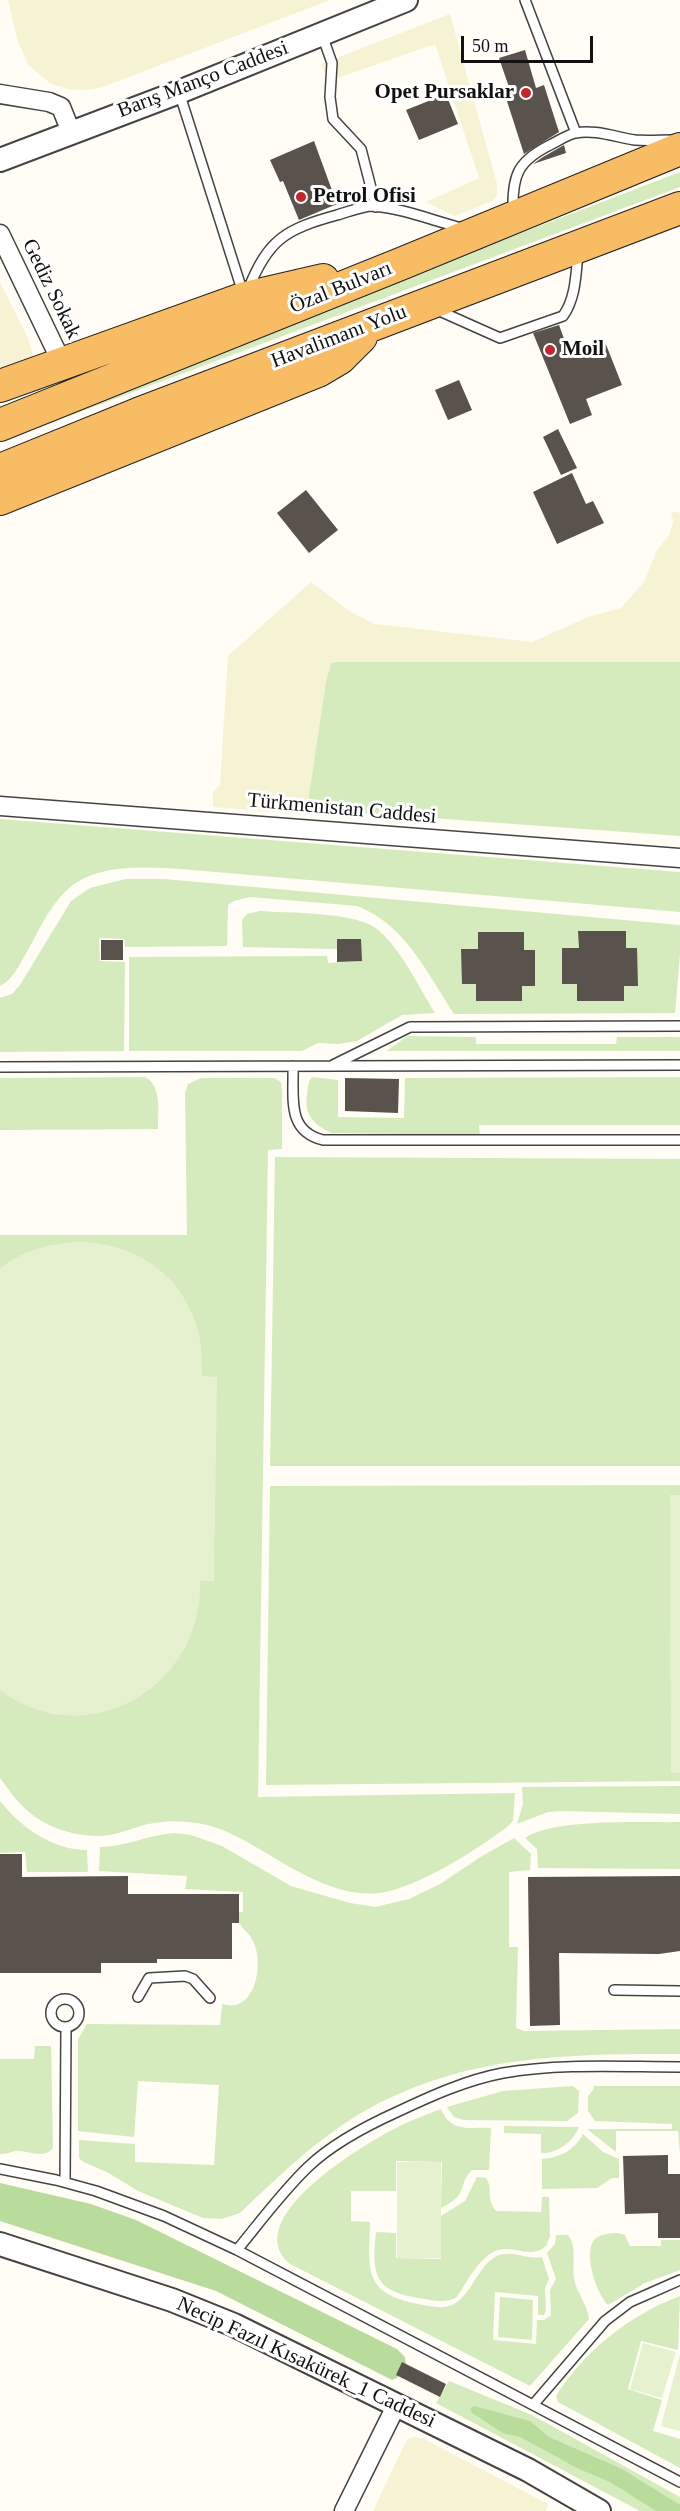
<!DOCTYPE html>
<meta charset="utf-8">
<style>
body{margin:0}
#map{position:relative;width:680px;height:2511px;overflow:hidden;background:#fffdf5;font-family:Georgia,serif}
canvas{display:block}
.scale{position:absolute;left:461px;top:36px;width:132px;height:27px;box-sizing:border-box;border:3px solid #111;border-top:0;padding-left:8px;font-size:18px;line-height:21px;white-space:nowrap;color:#111;-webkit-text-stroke:4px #fff;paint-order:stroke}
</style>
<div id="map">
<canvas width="680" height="2511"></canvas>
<div class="scale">50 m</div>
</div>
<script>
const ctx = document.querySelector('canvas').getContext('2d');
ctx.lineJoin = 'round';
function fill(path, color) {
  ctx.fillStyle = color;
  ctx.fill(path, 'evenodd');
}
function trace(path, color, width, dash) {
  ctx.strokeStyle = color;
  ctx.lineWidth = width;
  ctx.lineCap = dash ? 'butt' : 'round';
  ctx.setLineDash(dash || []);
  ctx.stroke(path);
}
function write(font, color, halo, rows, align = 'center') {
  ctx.font = font + ' Georgia,serif';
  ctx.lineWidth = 6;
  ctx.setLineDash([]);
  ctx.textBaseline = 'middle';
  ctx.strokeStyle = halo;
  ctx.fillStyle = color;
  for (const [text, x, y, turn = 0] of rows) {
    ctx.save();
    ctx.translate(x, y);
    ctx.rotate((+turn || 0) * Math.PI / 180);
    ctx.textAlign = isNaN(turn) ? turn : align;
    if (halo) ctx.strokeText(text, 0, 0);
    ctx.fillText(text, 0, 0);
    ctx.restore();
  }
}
fill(new Path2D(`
 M8,0H330L100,88L83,90L68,89L51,84L28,65L17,39Z
 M450,14L497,184V196L492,201L455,216L426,202L479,178L435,44L329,81L321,64Z
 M0,282L28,338L35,362L0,376Z
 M671,511L680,513V667L343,672L321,816L213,807V792L220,785L228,656L311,582L351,612L375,624L532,642L588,617L621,608L644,582L656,552L669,535L673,522Z
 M413,2437L422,2438L548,2504L546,2511H373L407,2439Z`), '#f6f3d4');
fill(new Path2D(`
 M680,172V187L0,442V433Z
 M337,662H680V836L307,809L326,682L331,663Z
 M0,819L680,872V912L181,869C144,867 95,863 66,891C49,907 39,930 28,950C20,963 14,979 0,986Z
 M125,879H164L680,925V954L675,1013L454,1014C427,973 405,924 357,906L250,897L234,901L228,905L227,946L125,947L124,939L99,938L100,961L125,962L124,1051L0,1052V998L12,994L20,985L71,901L90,888Z
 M260,911C289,913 350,912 374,927C398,943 420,989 435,1013L402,1015L357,1041L338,1044L318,1043L302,1051H129V957L327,956L328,963L361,961V939H337V949L243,947L242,920L247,914Z
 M407,1036L476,1037V1044H616L617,1037H680V1051H387Z
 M145,1077C162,1086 158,1111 158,1129L0,1130V1078Z
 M312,1077L338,1080V1117L404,1118L405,1078L680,1077V1125H479L480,1135L331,1133C314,1124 304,1116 307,1095C308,1088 307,1083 312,1077Z
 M201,1078H274L281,1082L282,1090V1149L268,1150L258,1797L515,1793L513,1821L507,1827C476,1850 418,1888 379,1893C324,1899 273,1852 225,1831C204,1822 177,1819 154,1823C139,1825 125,1832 110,1835C83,1839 50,1830 29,1812C18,1803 9,1790 0,1778V1235H187L185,1093L188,1084Z
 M275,1157L680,1159V1466H270Z
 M680,1485V1781L266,1785L270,1486Z
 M680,1786V1814L561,1811L548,1812L517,1824L523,1804L522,1787Z
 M0,1801C21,1827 52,1850 87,1850L88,1872H27L25,1852L0,1853Z
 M680,1822V1869L538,1868L537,1849L525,1838C554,1818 642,1823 680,1822Z
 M174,1833L191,1835L222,1846L291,1886L350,1903L375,1907L409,1899L440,1884L482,1856L514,1838L531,1854L530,1870L509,1872V1947H518L516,2028L524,2031L680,2029V2054C569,2054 469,2054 368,2109C320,2136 279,2176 240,2213L221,2219L203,2218L138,2191L107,2172L83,2162L79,2158V2140L135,2144V2162L214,2165L219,2085L138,2081L134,2137L78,2131V2039L87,2024L220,2025L222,2004C226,2005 232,2006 236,2005C259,1998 262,1958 253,1941C246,1927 240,1932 237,1912H243V1892L185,1889L187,1876L99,1871L100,1847C125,1847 148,1835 174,1833Z
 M35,2046H51L53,2148C43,2159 33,2152 20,2151C13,2150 7,2155 0,2154V2059H34Z
 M573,2086L579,2091L578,2113L567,2121L464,2120L454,2117L447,2107L503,2091Z
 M594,2086H680V2155L678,2131H616V2152L587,2129H672V2124L595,2121L588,2111V2096L593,2090Z
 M441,2109C451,2133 469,2127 491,2128L489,2170H472C456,2186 471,2193 441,2208L442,2162L396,2161V2191H351V2221L370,2222C369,2269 362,2293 418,2304C429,2306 444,2310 454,2304C473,2293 478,2265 497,2256C512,2249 527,2260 542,2257L549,2279L545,2288L546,2310L544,2315H538V2296L495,2292L493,2340L536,2344L537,2320H544L551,2315L550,2290L556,2279L547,2253L555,2244L556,2235H568C577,2245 572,2265 574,2278C576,2293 588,2304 589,2319L530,2386L290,2264C238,2220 361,2146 394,2129C409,2121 425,2115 441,2109Z
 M504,2126L579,2127C573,2142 557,2154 541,2153V2134L504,2133Z
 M583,2134L603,2152L619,2159V2178H612L597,2188L542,2189V2159C559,2158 575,2150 583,2134Z
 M477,2177L486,2178C494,2189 485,2198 496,2211L541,2212L542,2197H549L550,2236L546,2246C529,2261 512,2242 493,2252C478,2260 466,2283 457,2297C447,2303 436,2301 425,2299C376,2292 371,2279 376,2232L396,2233V2258L441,2259V2216L465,2201Z
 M618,2233L625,2235L630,2246H661V2240H680V2270L645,2283L608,2305C597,2295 582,2252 595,2239C600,2234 611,2233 618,2233Z
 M680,2296L678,2350L641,2341L628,2389L662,2400L653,2431L680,2439V2468L558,2402L556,2396C585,2350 630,2315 680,2296Z
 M500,2297L533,2300L532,2340L498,2337Z
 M449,2381L532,2415L680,2497V2511H640L436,2403Z`), '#d5ebbd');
fill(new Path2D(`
 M0,2183L91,2204L136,2220L397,2349L405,2357L406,2365L397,2378L392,2380L216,2291L0,2221Z
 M474,2406L530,2421L549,2437L622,2469L680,2505V2511H656L610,2482L579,2469L520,2437L503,2433L472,2413L470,2409Z`), '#b9dc9c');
fill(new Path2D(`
 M75,1242C137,1242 187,1276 200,1339C202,1351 202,1364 202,1376L217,1377L214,1581H200C204,1686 87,1756 0,1690V1269C23,1250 46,1245 75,1242Z
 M670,1495H680V1773H671Z
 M397,2162H441V2258H397Z
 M643,2343L676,2352L662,2398L630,2389Z
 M680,2354V2431L661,2426Z`), '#e6f2cf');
fill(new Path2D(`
 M525,50L536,88L544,85L559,132L524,154L505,95L511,93L499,58Z
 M446,94L458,124L419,140L406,110Z
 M314,141L337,204L299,220L283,181L280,182L270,160Z
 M564,145L566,153L533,164L543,157Z
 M559,325L570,355L605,342L622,385L586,399L592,415L570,424L533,333Z
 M459,380L472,410L448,420L435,390Z
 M558,429L577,468L561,475L543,437Z
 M572,473L586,504L593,501L604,523L557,544L533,492Z
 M306,490L338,530L309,553L277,513Z
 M578,931H626V948H637L638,986H624V1001H577V984H562V948H579Z
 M478,932H524V950H535V986H522V1001H476V984H462L461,949H478Z
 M337,939H361L362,961L337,962Z
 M101,940H123V960H101Z
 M345,1078L399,1079L398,1113L345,1111Z
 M0,1854H22V1877L128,1876V1894H239V1923H232V1959H157V1963H101V1973H0Z
 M680,1876V1951L659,1954L559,1953L560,2025L530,2026L528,1877Z
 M668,2155V2174H680V2238H658V2213L625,2214L623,2156Z
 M402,2362L446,2384L440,2397L396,2375Z`), '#5a524d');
const service = new Path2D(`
 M525,0L576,133
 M322,35L332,63L330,97L333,119L361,149L376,207
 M179,92L243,293
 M513,211C512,175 518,161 550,145C558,141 567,135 575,133C595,129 615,137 635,140C647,141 660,140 672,140
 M248,290C268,239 286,229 337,215C348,212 362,206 373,206C402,208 434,221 462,228
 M435,309L500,338L563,316C576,298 576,273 578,252
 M333,1065L410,1027L680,1026
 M293,1066C294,1097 286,1131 323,1140H680
 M0,1067L680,1065
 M614,1990L680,1991
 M138,1997L149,1978L185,1976L193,1979L210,1998
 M51 2013a14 14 0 1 1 28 0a14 14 0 1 1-28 0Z
 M0,2169L56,2180L96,2191L164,2216L237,2250L680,2482
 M65,2182L66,2027
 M237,2250C260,2222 282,2192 308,2167C333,2143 366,2126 397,2112C431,2096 466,2080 503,2073C561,2063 622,2067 680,2067
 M533,2405L605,2321L630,2302L680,2280`);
const minor = new Path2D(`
 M0,94L49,102L61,107L71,132
 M0,234L62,363
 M0,806L680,858
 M344,2511L397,2404`);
const tertiary = new Path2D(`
 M0,160L179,92L406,0
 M0,2244L172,2300L234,2325L528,2470L599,2511`);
const trunk = new Path2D(`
 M0,386L245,298L323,280
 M0,425L403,263L680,149
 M0,470L138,414L680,208
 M0,499L318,371L340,358L361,337`);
trace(service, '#444', 12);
trace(minor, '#444', 21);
trace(tertiary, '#444', 26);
trace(trunk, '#222', 34);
trace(service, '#fff', 9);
trace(minor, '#fff', 18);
trace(tertiary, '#fff', 22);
trace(trunk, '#f7bc64', 32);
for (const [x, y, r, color] of [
 [526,93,6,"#c4262e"],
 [301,197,6,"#c4262e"],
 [550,350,6,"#c4262e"]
]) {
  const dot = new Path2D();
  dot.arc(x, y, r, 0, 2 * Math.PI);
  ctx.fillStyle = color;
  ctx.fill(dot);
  trace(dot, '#fff', 2);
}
write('21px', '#111', '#fff', [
 ["Barış Manço Caddesi",203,80,-21],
 ["Özal Bulvarı",341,288,-22],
 ["Gediz Sokak",51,289,64],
 ["Havalimanı Yolu",339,337,-21],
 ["Türkmenistan Caddesi",342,809,5],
 ["Necip Fazıl Kısakürek_1 Caddesi",306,2363,25]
]);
write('bold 21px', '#111', '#fff', [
 ["Opet Pursaklar",514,93,"right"],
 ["Petrol Ofisi",313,197],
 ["Moil",562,350]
], 'left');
</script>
